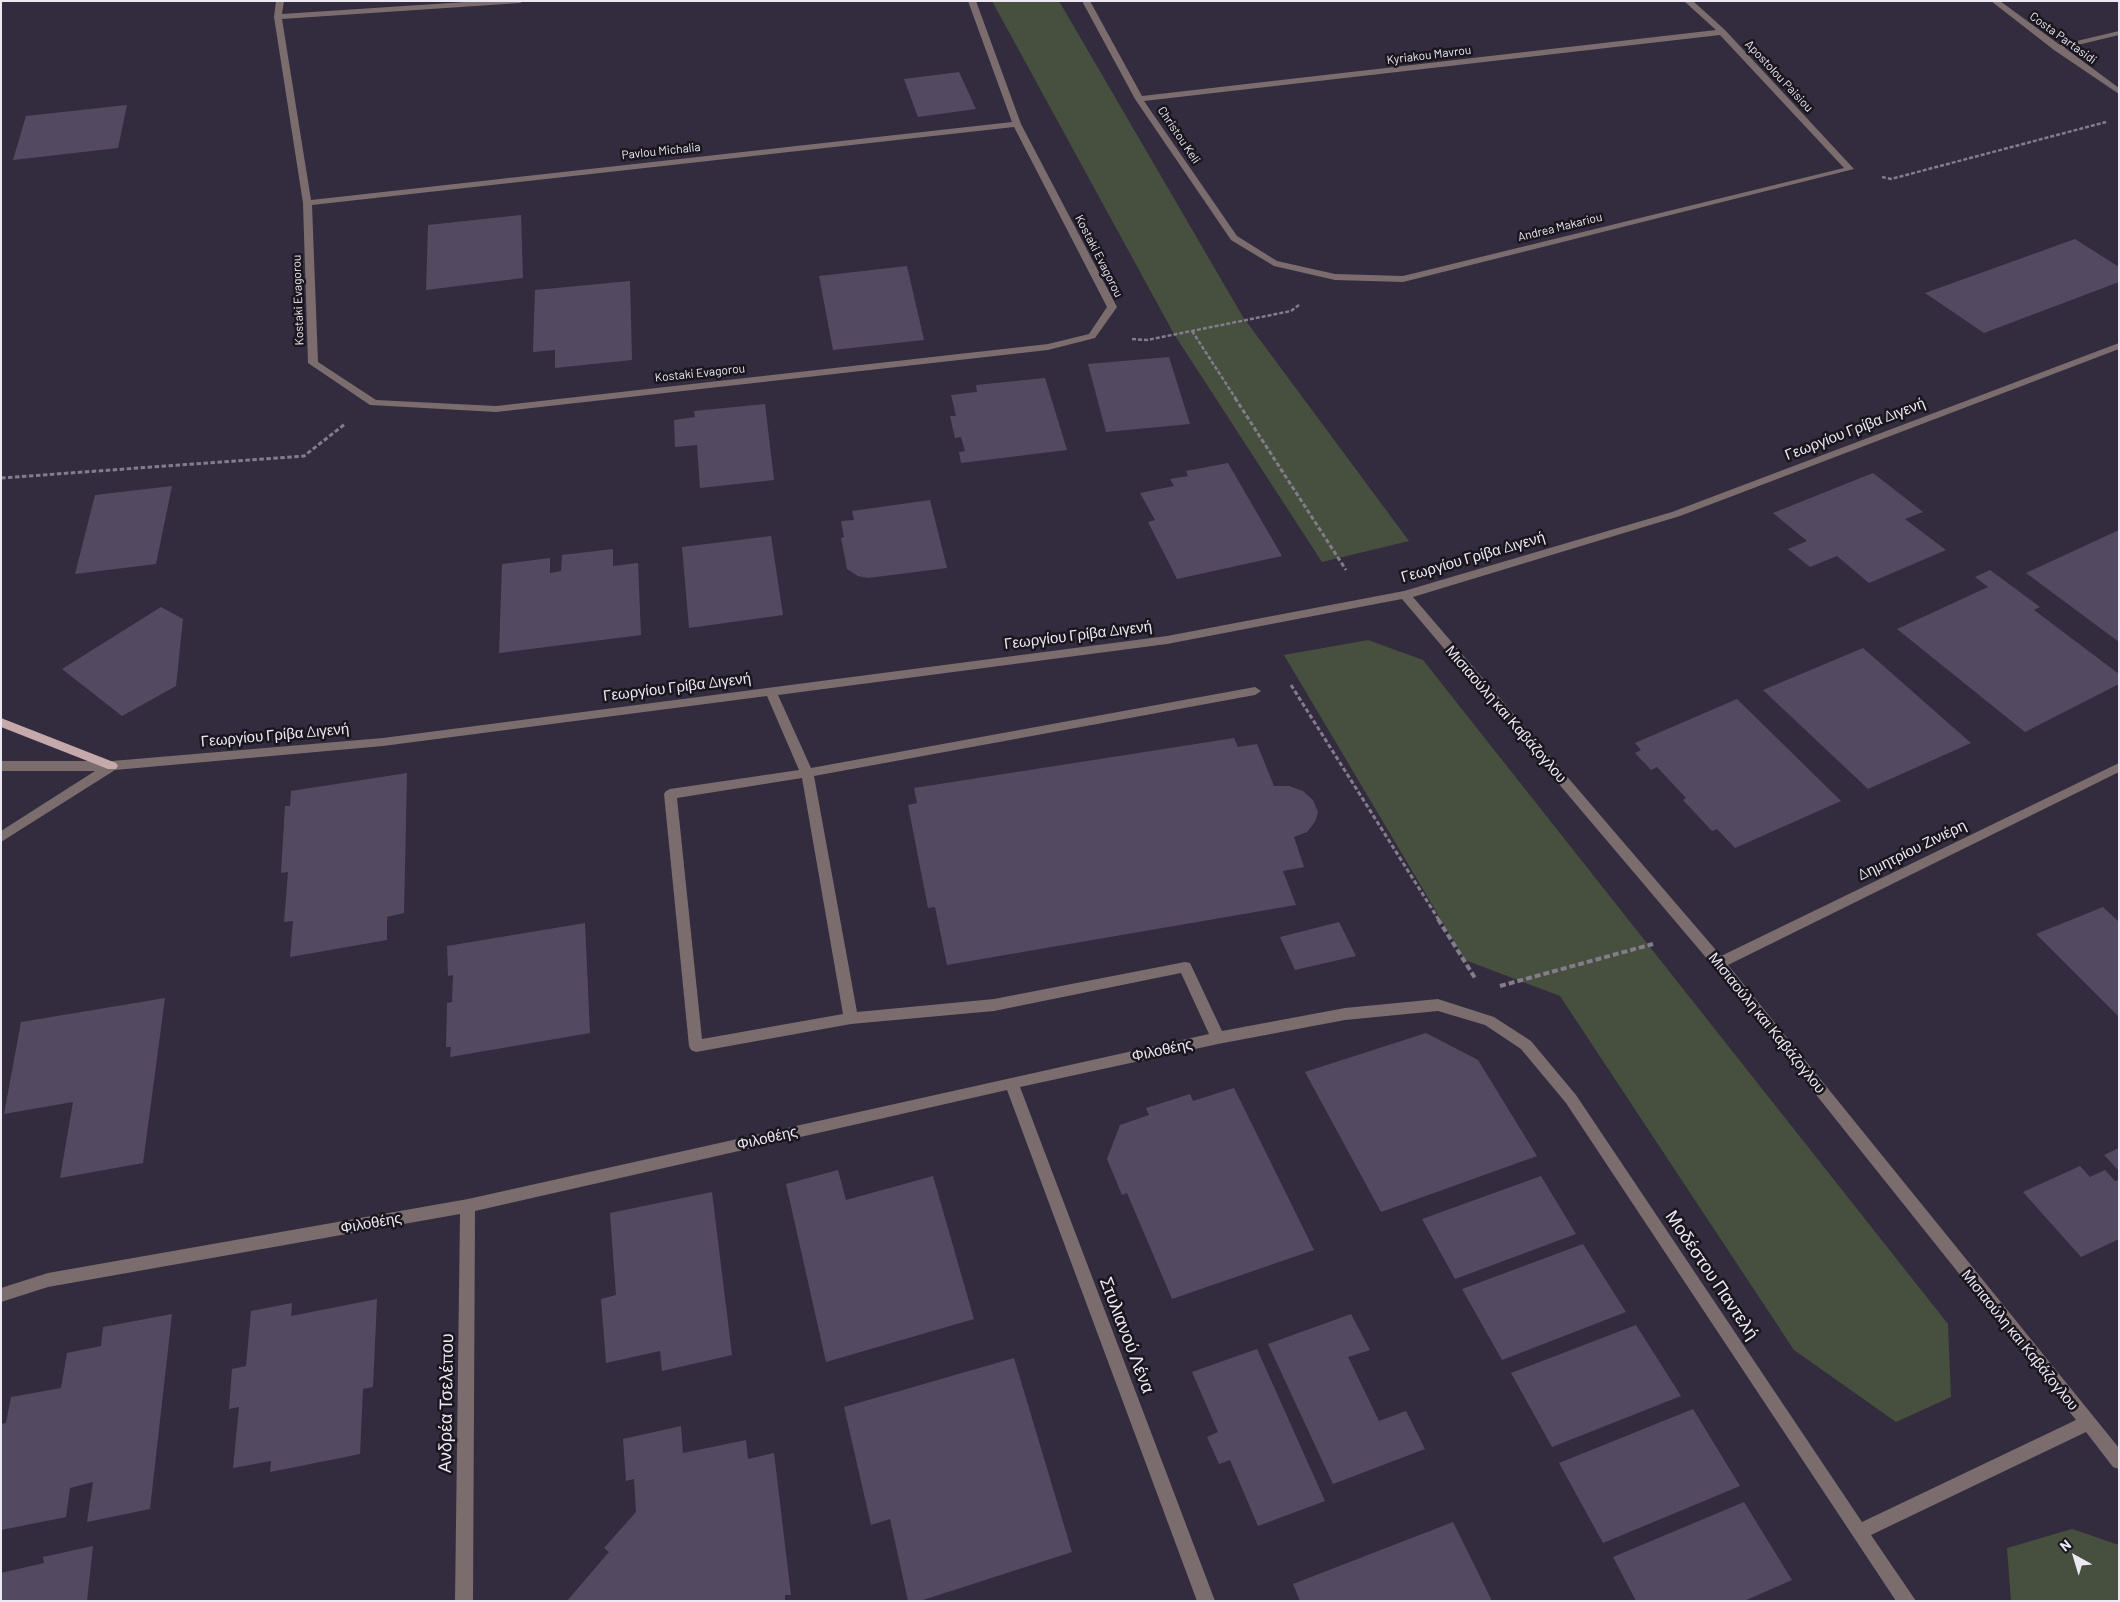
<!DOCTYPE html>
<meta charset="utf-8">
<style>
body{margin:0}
#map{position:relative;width:2120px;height:1602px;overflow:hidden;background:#332c3e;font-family:Barlow,sans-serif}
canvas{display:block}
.frame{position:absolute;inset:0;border:2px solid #ece8f4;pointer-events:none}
.north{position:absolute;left:2050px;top:1532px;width:50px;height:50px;-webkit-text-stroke:4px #19161e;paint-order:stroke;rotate:321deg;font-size:14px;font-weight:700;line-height:20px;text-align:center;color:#ece8f4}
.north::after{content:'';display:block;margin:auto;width:18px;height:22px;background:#ece8f4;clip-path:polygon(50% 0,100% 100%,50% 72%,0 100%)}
</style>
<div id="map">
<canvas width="2120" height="1602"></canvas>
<div class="frame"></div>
<div class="north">N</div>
</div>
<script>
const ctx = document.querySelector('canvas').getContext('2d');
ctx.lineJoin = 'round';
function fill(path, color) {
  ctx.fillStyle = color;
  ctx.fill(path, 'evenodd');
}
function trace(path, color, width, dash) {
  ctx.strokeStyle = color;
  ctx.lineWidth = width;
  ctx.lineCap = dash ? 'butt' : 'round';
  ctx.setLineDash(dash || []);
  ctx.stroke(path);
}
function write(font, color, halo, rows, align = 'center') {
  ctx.font = font + ' Barlow,sans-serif';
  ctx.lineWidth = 5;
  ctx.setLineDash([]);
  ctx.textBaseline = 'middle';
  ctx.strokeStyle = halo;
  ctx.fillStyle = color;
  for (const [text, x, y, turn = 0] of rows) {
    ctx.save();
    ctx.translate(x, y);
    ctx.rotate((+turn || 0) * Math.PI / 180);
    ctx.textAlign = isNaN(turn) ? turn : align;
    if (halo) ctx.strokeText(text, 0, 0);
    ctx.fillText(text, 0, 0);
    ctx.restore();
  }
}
fill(new Path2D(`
 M992,1H1059L1243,317L1409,541L1322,562L1174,334Z
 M1368,640L1423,660L1948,1324L1951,1397L1896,1422L1794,1350L1560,996L1465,960L1284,655Z
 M2072,1529L2119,1545V1601H2011L2007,1548Z`), '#47503e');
fill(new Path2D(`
 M959,72L976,109L918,117L904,79Z
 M127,105L118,148L13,160L26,116Z
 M521,215L523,278L426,290L428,225Z
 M2075,239L2119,267V282L1984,333L1925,293Z
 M907,266L924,340L833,350L819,276Z
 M630,281L632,360L555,368V350L533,352L535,290Z
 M1169,357L1190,424L1106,432L1088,364Z
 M1045,378L1067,450L961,463L959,452L965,451L961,437L955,438L950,416H956L951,395L977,392L976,385Z
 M765,404L774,480L700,488L697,445L675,447L674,420L695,417L694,411Z
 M1228,463L1282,556L1177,579L1148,522L1155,520L1140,493L1174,486L1170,479L1188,476L1186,471Z
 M1873,473L1923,512L1905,519L1946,550L1869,583L1837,556L1810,567L1788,549L1807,541L1773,513Z
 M172,486L156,564L75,574L95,495Z
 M930,500L947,568L868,578L858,576L847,569L841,538L844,537L841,521L854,520L852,511Z
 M2119,530V642L2026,573Z
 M771,536L783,615L689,628L682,547Z
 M613,549V566L638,563L641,635L499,653L502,564L550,558V573L561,571L562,555Z
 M1990,570L2040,607L2034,610L2119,674V684L2025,732L1897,629L1988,587L1975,577Z
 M161,607L183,619L176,686L122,716L62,669Z
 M1863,648L1971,743L1868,789L1763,690Z
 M1737,699L1841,801L1735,848L1717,829L1712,831L1683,800L1686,798L1657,767L1651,770L1635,753L1641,750L1635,743Z
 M1234,738L1238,747L1257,744L1274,786H1289L1303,791L1313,800L1318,812L1315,822L1307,832L1294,837L1304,867L1283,871L1296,905L947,965L935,907L928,908L908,805L917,803L914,788Z
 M407,773L404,913L387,917V940L290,957L293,921L284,922L288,872L281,873L285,806H290L291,791Z
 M2103,907L2119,922V1017L2036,934Z
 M1339,922L1356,956L1295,970L1280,937Z
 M585,923L590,1033L450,1057L451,1047H446L447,1003L452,1002L453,975L448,976L447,946Z
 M165,998L143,1163L60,1178L73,1102L4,1114L21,1022Z
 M1426,1033L1478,1060L1537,1156L1381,1212L1305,1072Z
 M1234,1088L1314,1250L1172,1299L1127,1193L1122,1195L1107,1159L1120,1125L1149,1115L1146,1108L1190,1094L1193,1101Z
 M2119,1148V1171L2104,1155Z
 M2080,1166L2090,1177L2105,1170L2115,1181L2119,1180V1239L2081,1257L2023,1192Z
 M838,1170L846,1200L933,1176L974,1319L826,1362L786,1184Z
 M1541,1176L1576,1234L1455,1279L1422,1219Z
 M712,1192L732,1355L662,1371L660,1351L606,1363L601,1299L616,1295L610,1213Z
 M1583,1244L1626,1312L1502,1360L1462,1289Z
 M377,1299L373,1387L363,1389L360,1454L270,1472L271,1461L233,1468L239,1407L229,1409L232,1369L246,1366L251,1311L292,1303L291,1316Z
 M172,1314L150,1509L87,1522L93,1482L70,1488L66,1517L1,1530V1424L6,1423L11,1397L61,1388L67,1353L101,1346L103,1327Z
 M1351,1314L1370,1350L1348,1357L1379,1421L1406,1411L1425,1449L1333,1484L1268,1344Z
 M1636,1325L1681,1396L1552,1447L1511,1373Z
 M1257,1349L1325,1501L1258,1526L1230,1460L1219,1464L1207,1437L1218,1432L1192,1372Z
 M1014,1358L1072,1552L920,1601H908L890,1519L871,1525L844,1407Z
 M1693,1409L1740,1486L1603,1543L1559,1463Z
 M681,1426L683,1453L746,1440L748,1459L774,1453L791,1595H785V1601H567L609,1552L604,1548L636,1512L634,1479L626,1481L623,1439Z
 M1744,1502L1792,1580L1744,1601H1636L1613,1557Z
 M1453,1522L1492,1601H1300L1293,1584Z
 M93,1546L87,1601H1V1573L44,1563L43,1557Z`), '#534a62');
trace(new Path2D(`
 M1882,177L1891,179L2106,122
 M1192,331L1236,399
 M1132,339L1147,340L1291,311L1299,305`), '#827c8b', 2.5, [4, 2]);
trace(new Path2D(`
 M1235,398L1346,570
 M1,478L304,456L345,424
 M1291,685L1439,920`), '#827c8b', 3, [4.5, 2.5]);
trace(new Path2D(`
 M1438,919L1475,978
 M1500,986L1653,944`), '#827c8b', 4, [6, 3]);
fill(new Path2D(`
 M276,1H284L282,14L481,1H524L520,3L282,19L311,200L1012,122L968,1H976L1021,124L1117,307L1095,338L1048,350L496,412L370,405L308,363L303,203L274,17ZM1014,127L1107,307L1089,334L1048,344L496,406L376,400L318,362L312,205Z
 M1082,1H1090L1142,96L1716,30L1684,1H1693L1725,30L1854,169L1403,282L1335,280L1274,266L1231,240L1135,99ZM1720,35L1844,168L1403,276L1335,274L1277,261L1237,236L1144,101Z
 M1991,1H2000L2060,45L2119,31V35L2065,48L2119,88V94L2054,50Z
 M2119,343V349L1680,516L1413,597L1721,956L2119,763V772L1728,965L2119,1448V1469L2113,1467L2086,1432L1871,1535L1916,1601H1896L1566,1103L1521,1049L1485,1025L1438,1011L1345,1020L1218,1044L1020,1087L1215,1601H1197L1007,1090L475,1211L473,1601H455L460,1214L48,1287L1,1302V1288L48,1273L468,1199L1209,1034L1181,973L994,1011L851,1024L696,1052L691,1050L689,1046L664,794L666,791L670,789L799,770L767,696L383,746L115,770L1,842V831L95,771H1V761H112L383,738L1167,636L1404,591L1672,512ZM1402,599L1714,967L2076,1420L1862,1522L1576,1095L1531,1041L1494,1017L1438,999L1345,1008L1222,1031L1190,963L1185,962L994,999L857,1012L814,776L1255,695L1261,691L1255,687L811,768L778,695L1167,644ZM802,778L843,1014L702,1039L677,798Z`), '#7b6d6e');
fill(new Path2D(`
 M1,718L116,763L118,766L116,769H108L1,727Z`), '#c6a9ab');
write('12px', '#ece8f4', '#19161e', [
 ["Costa Partasidi",2063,38,36],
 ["Kyriakou Mavrou",1429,55,-7],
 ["Apostolou Paisiou",1779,76,47],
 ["Christou Keli",1179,135,56],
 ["Pavlou Michalia",661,151,-6],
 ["Andrea Makariou",1560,227,-14],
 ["Kostaki Evagorou",1099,256,63],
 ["Kostaki Evagorou",298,300,-92],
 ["Kostaki Evagorou",700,373,-6]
]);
write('15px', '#ece8f4', '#19161e', [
 ["Γεωργίου Γρίβα Διγενή",1855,429,-21],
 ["Γεωργίου Γρίβα Διγενή",1473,557,-16],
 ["Γεωργίου Γρίβα Διγενή",1078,635,-7],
 ["Γεωργίου Γρίβα Διγενή",677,687,-7],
 ["Μισιαούλη και Καβάζογλου",1506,714,49],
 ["Γεωργίου Γρίβα Διγενή",275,735,-5],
 ["Δημητρίου Ζινιέρη",1912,850,-26],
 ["Μισιαούλη και Καβάζογλου",1767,1023,51],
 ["Φιλοθέης",1162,1050,-12],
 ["Φιλοθέης",767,1138,-13],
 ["Φιλοθέης",371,1223,-10],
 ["Μισιαούλη και Καβάζογλου",2020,1340,51]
]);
write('18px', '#ece8f4', '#19161e', [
 ["Μοδέστου Παντελή",1712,1275,56],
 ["Στυλιανού Λένα",1127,1335,69],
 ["Ανδρέα Τσελέπου",446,1403,-89]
]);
</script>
